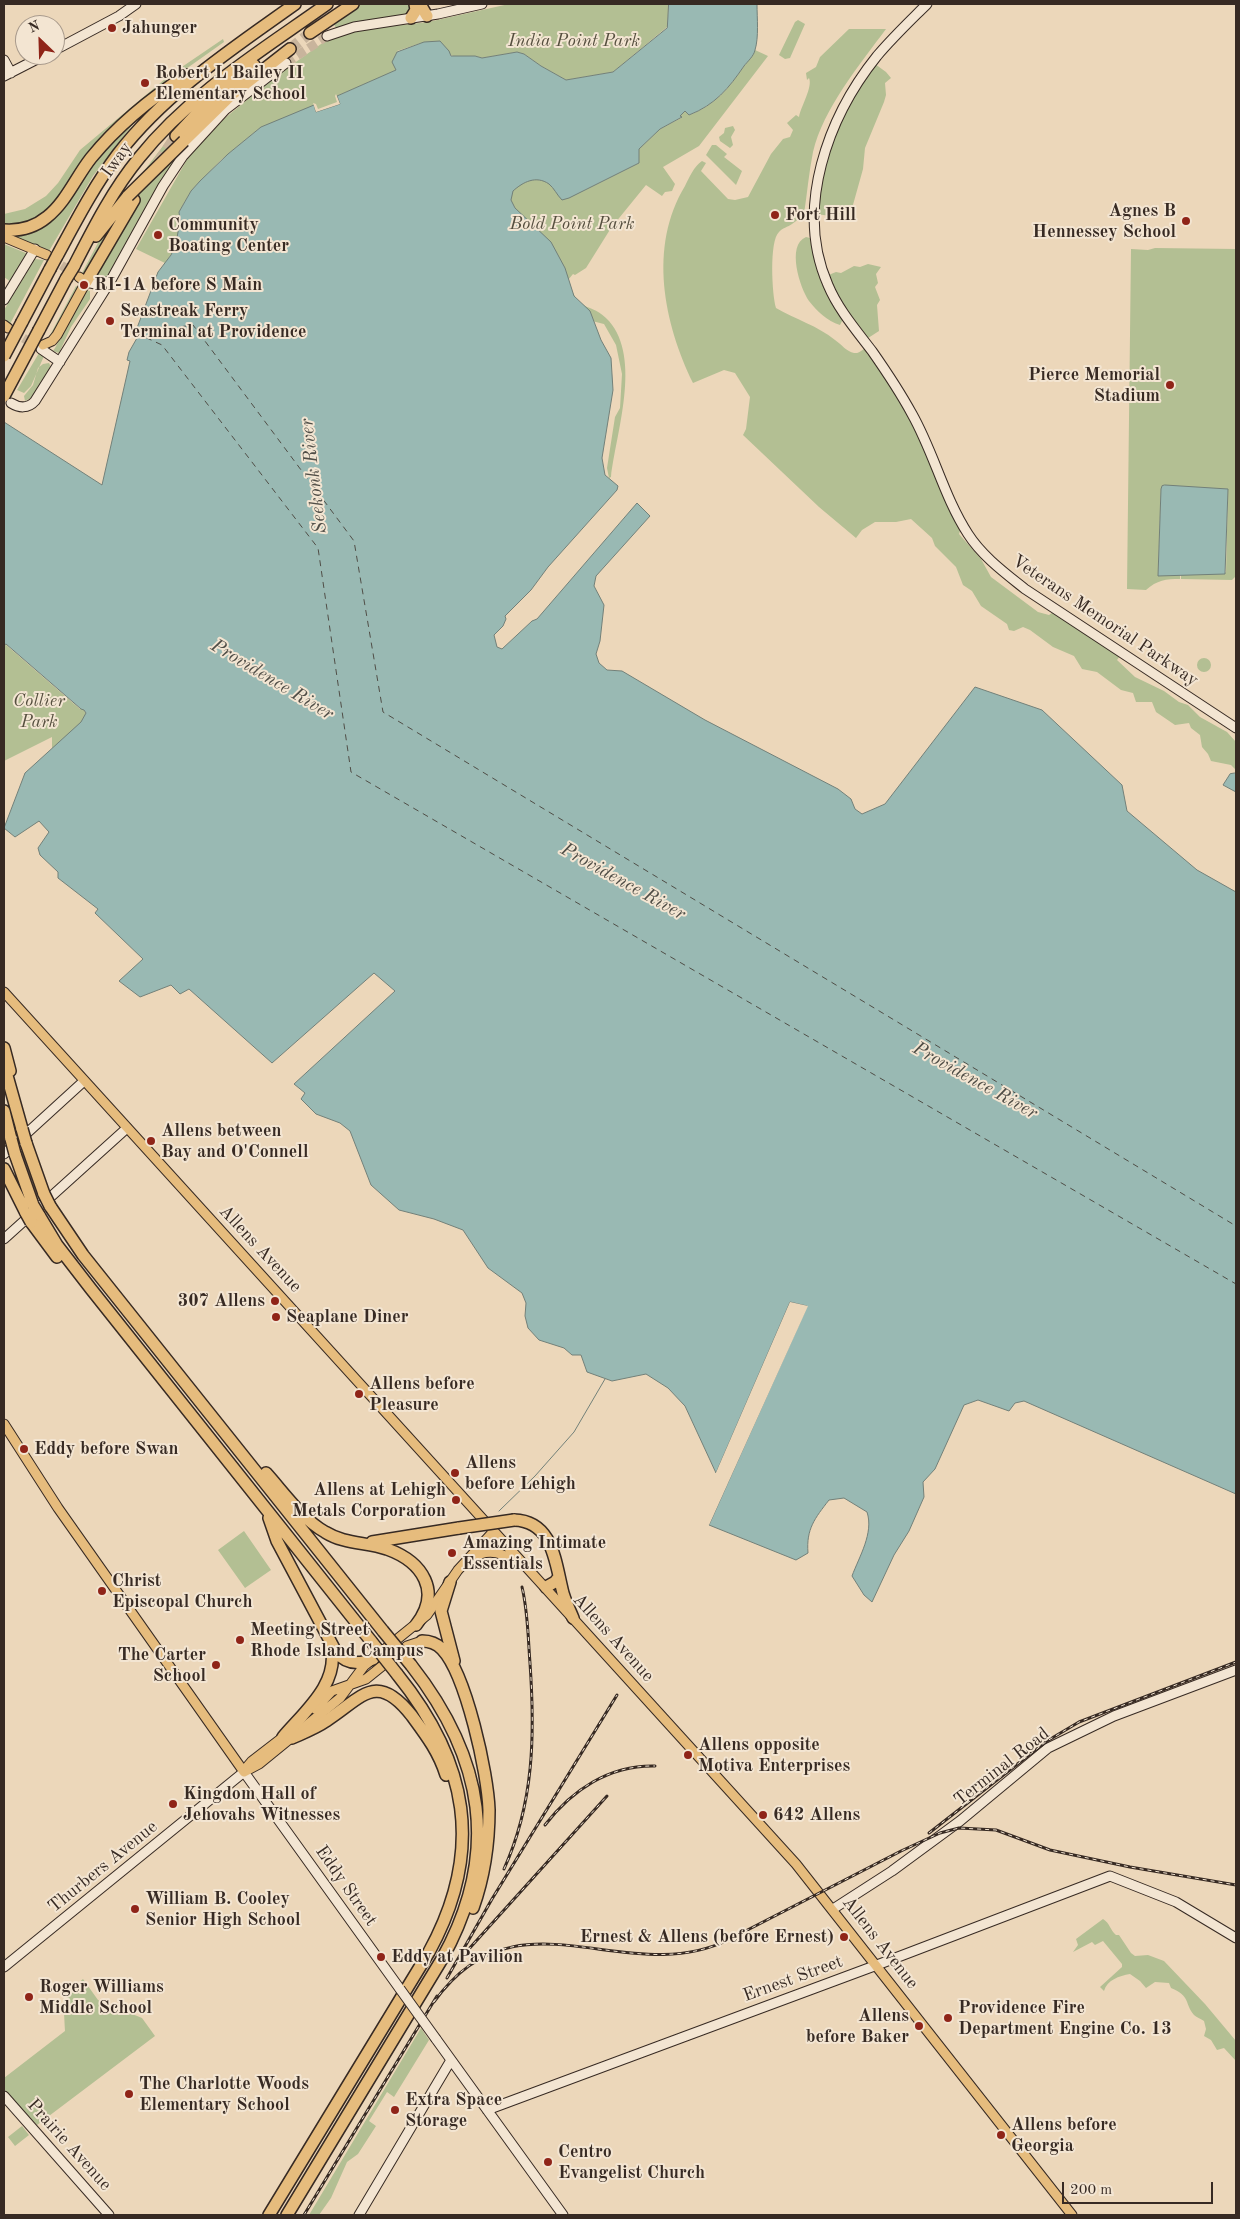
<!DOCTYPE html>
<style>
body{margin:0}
#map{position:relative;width:1240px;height:2219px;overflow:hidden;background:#ecd7ba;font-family:"Old Standard TT",serif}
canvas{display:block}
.frame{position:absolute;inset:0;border:5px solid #372a23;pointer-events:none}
.north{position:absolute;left:15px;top:15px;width:50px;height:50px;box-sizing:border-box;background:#f3e5d2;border:1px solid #a89a8c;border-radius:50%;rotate:336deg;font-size:14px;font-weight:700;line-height:20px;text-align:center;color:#372a23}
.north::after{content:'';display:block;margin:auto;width:18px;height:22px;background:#8f2418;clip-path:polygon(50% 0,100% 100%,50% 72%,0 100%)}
.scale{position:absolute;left:1062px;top:2182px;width:151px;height:22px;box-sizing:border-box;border:2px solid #372a23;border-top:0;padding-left:6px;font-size:15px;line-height:18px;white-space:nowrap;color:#372a23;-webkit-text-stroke:4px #f3e5d2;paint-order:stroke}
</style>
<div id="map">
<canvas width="1240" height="2219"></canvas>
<div class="frame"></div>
<div class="north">N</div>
<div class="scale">200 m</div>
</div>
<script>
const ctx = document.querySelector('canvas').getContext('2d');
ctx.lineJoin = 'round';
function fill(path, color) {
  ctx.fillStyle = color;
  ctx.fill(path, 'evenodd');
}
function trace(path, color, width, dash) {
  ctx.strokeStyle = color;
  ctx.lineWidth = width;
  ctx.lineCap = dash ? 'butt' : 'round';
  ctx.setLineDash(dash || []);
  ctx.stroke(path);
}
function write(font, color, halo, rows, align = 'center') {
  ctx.font = font + ' "Old Standard TT",serif';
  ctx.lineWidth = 4;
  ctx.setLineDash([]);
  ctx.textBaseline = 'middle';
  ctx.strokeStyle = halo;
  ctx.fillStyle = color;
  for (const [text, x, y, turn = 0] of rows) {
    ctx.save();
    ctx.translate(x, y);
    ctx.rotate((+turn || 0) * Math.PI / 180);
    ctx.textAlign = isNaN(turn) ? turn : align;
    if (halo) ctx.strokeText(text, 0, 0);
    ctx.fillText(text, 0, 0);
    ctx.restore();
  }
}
fill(new Path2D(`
 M360,4H411L412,6L408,14L403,16L356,22L336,28L332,21Z
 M509,4H669L667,27L613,72L566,80L541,66L524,54L517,52L482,58L475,56L456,57L421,43L397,51V70L337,96L340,104L261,127L221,160L191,191L179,212C183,229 176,251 165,263L136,249L189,156L225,118L253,95L254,92L328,39L358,30L428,22Z
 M798,20L805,24L790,58L785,59L779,55L795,22Z
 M849,29H886C860,64 823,109 813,152C809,172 807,194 804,214C800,217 797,221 792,224C788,227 782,228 779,232C769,241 772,295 776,308C795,319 818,326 835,340C841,344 847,352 854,353C860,354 864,348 868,346L893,381L962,525L959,534L981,559L991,577L1038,612L1049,615L1056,610L1122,653L1117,660L1135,677L1164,691L1179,702L1188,705L1200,717L1227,732L1236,742V770L1231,765L1211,761L1208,754L1202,747L1200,735L1191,728L1189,723L1175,725L1156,712L1152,702H1136L1133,693L1121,690L1097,672L1082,669L1074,656L1053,647L1030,630L1023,627L1014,631L1009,630L1007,624L981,606L972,591L963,585L956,567L935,546L932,538L911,519L896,522H875L862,530L856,538L819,507L743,435L746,429L750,397L735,373L724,370L693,383C664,323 648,247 685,186C689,178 694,166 702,161L706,163L701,171L728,199L735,200L748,197L771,154L783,139L790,137L793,130L787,123L796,115L799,117C801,106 813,87 809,78L807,80L806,73L816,67L820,57Z
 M223,39L224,42L176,76L173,73Z
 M755,50L768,56L699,146L663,167L675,184L672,191L665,192L662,196L646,185L611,228L586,268L575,275L573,274L568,280C579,316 590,300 609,321C642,359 616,433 611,477L609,478L607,468L615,417L620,408L622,374L616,345L604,324L592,321L583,315L541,242L501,189L521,174L583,191L639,163V149L660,129L681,118L680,116L685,111L689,115C721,104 737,76 755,50Z
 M875,64L886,72L891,78L885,83L886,95L884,102L865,148L863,169L851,212L845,218L816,214L824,164L846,106Z
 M165,79L167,82L43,214L26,223L4,224V214L25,209L46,196L58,183L80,150Z
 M137,119L93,176L49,251L39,246L4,234L32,229L105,147Z
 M733,126L735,130L731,137L733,145L730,148L720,141L719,137L724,133L725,128Z
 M196,133L106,278L102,281L95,280L94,277L134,210L133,195L150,179L153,180L161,168Z
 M172,134L181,139L135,183Z
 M712,145H716L727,154L724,157L742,171L736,185L706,155Z
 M128,200L86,275L82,273L100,239Z
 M806,237L810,238C817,274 823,288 843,319L840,325C827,321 817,311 809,301C800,288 786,245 806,237Z
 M4,244L28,254L11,282L4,277Z
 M1155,248L1236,249V576L1232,580L1181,579V574H1222L1226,572L1228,489H1161L1158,575L1180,574V579C1166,579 1157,580 1146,590L1127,589L1131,249L1148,250Z
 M35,259L44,260L10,324L4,319V310Z
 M868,264L881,267L876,274L878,283L875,287L880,300L877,305L879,331L865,340L854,327L826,276L836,272L841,273L854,266L860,267Z
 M76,286L78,287L52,335L48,339Z
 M86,290L90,291V299L71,327L59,353L53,351L55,348Z
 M39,353L44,356L31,386L24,393L17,390Z
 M43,364L49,363L51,367L31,398L25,401L24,396L33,385L38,368Z
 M5,644L80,709H84C85,713 87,714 85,717C82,726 60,742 52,749V737L4,761V645Z
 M1197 665a7 7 0 1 1 14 0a7 7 0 1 1-14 0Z
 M244,1531L271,1570L245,1588L218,1550Z
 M1103,1919C1110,1923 1110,1930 1116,1935H1119L1131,1953L1135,1956L1148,1955L1164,1961L1205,2004L1236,2041V2061L1224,2048L1217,2050L1211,2040L1204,2036L1206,2029L1204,2021C1201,2019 1196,2017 1194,2015C1184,2003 1191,1996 1171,1988L1169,1983L1155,1982L1146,1988L1140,1981L1130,1974C1119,1976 1107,1980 1104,1991L1100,1987L1122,1967V1964L1103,1941L1095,1945L1092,1942L1073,1952L1078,1945L1076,1939Z
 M83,1979L98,2000L142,2018L155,2036L37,2125L4,2089V2078L65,2031C64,2002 60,1999 83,1979Z
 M421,2028L429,2040L394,2097L387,2092L369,2121L376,2126L358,2154L347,2162L331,2198L319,2215H309Z
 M22,2126L29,2135L15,2146L8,2137Z`), '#b3bf93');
const water = new Path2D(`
 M669,4H757C757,18 759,37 755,50C754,56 747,62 744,66C729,88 715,105 689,115L685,111L680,116L682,117L660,129L639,149V163L569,198L562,200C557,195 554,188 549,184C536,175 523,182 513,191L511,200L515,208L551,242L565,268L574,296L590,311L601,340L611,358L613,390L602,458L605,475L618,486L617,490L548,567L531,590L505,616L506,619L503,626L494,635L497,647L502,649L532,621L537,619L637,503L650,516L596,576L594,586L604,605L600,641L596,654L599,663L607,670L622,671L705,720L838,789L851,799L855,809L862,814L885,804L975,687L1042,710L1122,785L1127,811L1197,870L1236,892V1494L1024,1401L1015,1403L1009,1411L978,1400L964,1405L935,1469L923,1482L924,1497L909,1531L894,1555L872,1602L864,1595L852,1576C859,1557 874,1533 867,1512L844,1498L829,1500C815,1518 806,1529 808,1553L796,1560L709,1525L807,1306L790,1302L716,1473L685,1406L668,1388L646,1374L612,1381L587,1372L581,1355H572L564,1348L539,1340L528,1328L525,1316L526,1303L522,1293L488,1268L463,1230L434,1219L399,1210L371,1185L350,1131L340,1123L316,1114L301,1099L305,1093L294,1084L395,991L374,973L272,1063L189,989L180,994L171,985L140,997L119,981L143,959L95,913L98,909L58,878V872L40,855L38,848L49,832L39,821L15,837L4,828L25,773L81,722L86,713L84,710L81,709L6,644L4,645V422L102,485L130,361L127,360L129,352L137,338L134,336L158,272L171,255L176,244L180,220L179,212L191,191L200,181L228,154L261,127L314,105L316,112L340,104L337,96L396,70L392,62L397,52L424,42L440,41L449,51L451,56H475L482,58L517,52L524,54L541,66L566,80L613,72L667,28Z
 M1165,485L1228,489L1225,574L1158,576L1161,489L1162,486Z
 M1235,773H1236V792L1223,785L1230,774Z`);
fill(water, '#99b9b3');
trace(water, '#728079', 1);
fill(new Path2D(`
 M336,94L340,104L316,112L313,103L316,104L318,109L337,102L335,96Z
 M790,1302L808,1306L709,1525L707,1524L804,1308L792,1304L718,1474L715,1475Z`), '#ecd7ba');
trace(new Path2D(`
 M499,1511L535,1476L574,1432L605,1379`), '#728079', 1);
trace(new Path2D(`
 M136,333L162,345L318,548L351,772L1236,1284
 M137,333L193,325L354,541L383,712L1236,1226`), '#504e47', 1, [6, 5]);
trace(new Path2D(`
 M286,63L327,36`), '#c8b49c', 9, [9, 4.5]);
trace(new Path2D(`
 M50,258L75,274
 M12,331L36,346L43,345`), '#c8b49c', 9, [9, 4.5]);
trace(new Path2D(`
 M290,49L310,33
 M158,163L176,136`), '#c8b49c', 11, [11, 5.5]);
const secondary = new Path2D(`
 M927,4C910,21 893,37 877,56C828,117 794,208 828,285C838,309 856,330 872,351C886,371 900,392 912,414C934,453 944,497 968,534C982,556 1005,573 1025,589L1236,728
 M327,36L354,27L438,14L482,4
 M55,50L119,16L136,4
 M4,60L11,73
 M4,76L45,55
 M86,282L100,285L111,280
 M4,300L35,249
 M41,349L60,362
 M11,403C19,408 28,409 35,401L111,280L163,186L183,156L225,110L286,63
 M4,1154L84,1081
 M4,1239L127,1128
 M833,1909L892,1871L960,1821L1048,1748L1114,1716L1236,1670
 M4,1967L244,1772L400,1989
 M436,2039L563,2215
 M4,2096L109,2215
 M487,2110L877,1965L1110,1876L1176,1902L1236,1938
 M359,2215L451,2060`);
const primary = new Path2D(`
 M4,237L47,255
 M4,325L8,328
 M43,345L52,341L57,335L86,282L79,277
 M4,992L796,1864L1072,2215
 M4,1424L58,1508L244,1772
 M471,1559C489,1546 504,1554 521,1564
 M315,1709L332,1691L366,1679L407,1646L422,1641
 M247,1767L252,1761L287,1734
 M244,1772L259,1764L340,1698L364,1666L427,1615L458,1570L494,1531`);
const highway = new Path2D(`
 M420,4L427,16
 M411,18L416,10L415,4
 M310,33L353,4
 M176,136L203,107L254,65
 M184,141L230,96L290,49
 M4,230C19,231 35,227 47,217C66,202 76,177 91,158C118,125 151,98 187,75
 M96,236L128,196
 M57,256C76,221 94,186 118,154C166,92 232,49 295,4
 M74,266C93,229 112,191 139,158C190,94 261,51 327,4
 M86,282L134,200
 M22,322L50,269
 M39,330L66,279
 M4,1048L10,1071
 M4,1065L22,1129
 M4,1111L11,1139
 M26,1143L44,1194
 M15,1154L33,1205
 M4,1169L26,1213
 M50,1206L83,1255L383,1631
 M39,1215L57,1245L91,1289L371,1641
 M31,1222L57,1257
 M266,1473C284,1493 302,1519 325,1532C344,1544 366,1542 387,1549C423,1562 442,1592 416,1625
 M269,1518L277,1541L336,1652C346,1664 358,1665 373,1659
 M514,1520C552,1521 555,1560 562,1589C564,1599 569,1608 573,1618
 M372,1542L459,1528
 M450,1582L441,1611L454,1661
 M546,1587L555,1582L559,1577
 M422,1641C430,1641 436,1643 442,1649C466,1674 488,1774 489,1810C489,1842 484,1877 473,1908
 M283,1737C305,1711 340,1683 331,1646
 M292,1738C303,1733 316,1728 326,1721C362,1698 376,1670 412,1716C426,1735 439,1752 446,1775
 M269,2215L429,1952C485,1850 468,1762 397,1674
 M287,2215L442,1959C501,1853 484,1758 411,1665`);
trace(secondary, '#372a23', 11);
trace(primary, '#372a23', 11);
trace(highway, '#372a23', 14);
trace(secondary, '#f3e5d2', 9);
trace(primary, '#e6bc7d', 9);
trace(highway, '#e6bc7d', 11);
const rail = new Path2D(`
 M545,1825C572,1790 609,1765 655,1766
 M929,1833L1047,1741L1079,1722L1236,1662
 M504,1869C534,1803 535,1735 530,1663C528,1638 528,1612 522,1587
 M468,1950L607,1796
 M447,1978L492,1899L617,1695
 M434,2002C517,1885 624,1990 728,1940L901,1851L940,1833L959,1828L996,1830L1050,1850L1130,1867L1236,1885
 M304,2215L437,1996`);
trace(rail, '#372a23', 3);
trace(rail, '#f3e5d2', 1, [4]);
const secondaryBridge = new Path2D(`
 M400,1989L436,2039`);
const highwayBridge = new Path2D(`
 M128,196L184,141
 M50,269L57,256
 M66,279L74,266
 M4,356L22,322
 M4,396L39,330
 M22,1129L26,1143
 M11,1139L15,1154
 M44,1194L50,1206
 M33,1205L39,1215
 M26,1213L31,1222
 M459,1528L514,1520
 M383,1631L411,1665
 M371,1641L397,1674`);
trace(secondaryBridge, '#372a23', 11, []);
trace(highwayBridge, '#372a23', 14, []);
trace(secondaryBridge, '#f3e5d2', 9);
trace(highwayBridge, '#e6bc7d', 11);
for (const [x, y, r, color] of [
 [112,28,5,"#8f2418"],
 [145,83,5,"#8f2418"],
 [775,215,5,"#8f2418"],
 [1186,221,5,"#8f2418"],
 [158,235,5,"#8f2418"],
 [84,285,5,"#8f2418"],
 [110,321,5,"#8f2418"],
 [1170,385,5,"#8f2418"],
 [151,1141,5,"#8f2418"],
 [275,1301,5,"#8f2418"],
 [276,1317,5,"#8f2418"],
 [359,1394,5,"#8f2418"],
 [24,1449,5,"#8f2418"],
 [455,1473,5,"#8f2418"],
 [456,1500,5,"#8f2418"],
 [452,1553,5,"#8f2418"],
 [102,1591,5,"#8f2418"],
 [240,1640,5,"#8f2418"],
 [216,1665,5,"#8f2418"],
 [688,1755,5,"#8f2418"],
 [173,1804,5,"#8f2418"],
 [763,1815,5,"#8f2418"],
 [135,1909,5,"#8f2418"],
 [844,1937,5,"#8f2418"],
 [381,1957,5,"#8f2418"],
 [29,1997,5,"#8f2418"],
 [948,2018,5,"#8f2418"],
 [919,2026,5,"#8f2418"],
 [129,2094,5,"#8f2418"],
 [395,2110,5,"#8f2418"],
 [1001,2135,5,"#8f2418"],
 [548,2162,5,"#8f2418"]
]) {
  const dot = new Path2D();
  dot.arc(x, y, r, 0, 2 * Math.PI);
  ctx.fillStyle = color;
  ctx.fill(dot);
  trace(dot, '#f3e5d2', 2);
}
write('bold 18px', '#372a23', '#f3e5d2', [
 ["Jahunger",122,28],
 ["Robert L Bailey II",155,73],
 ["Elementary School",155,94],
 ["Agnes B",1176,211,"right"],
 ["Hennessey School",1176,232,"right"],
 ["Fort Hill",785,215],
 ["Community",168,225],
 ["Boating Center",168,246],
 ["RI-1A before S Main",94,285],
 ["Seastreak Ferry",120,311],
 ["Terminal at Providence",120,332],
 ["Pierce Memorial",1160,375,"right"],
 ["Stadium",1160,396,"right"],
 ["Allens between",161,1131],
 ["Bay and O'Connell",161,1152],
 ["307 Allens",265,1301,"right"],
 ["Seaplane Diner",286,1317],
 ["Allens before",369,1384],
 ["Pleasure",369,1405],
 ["Eddy before Swan",34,1449],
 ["Allens",465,1463],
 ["before Lehigh",465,1484],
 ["Allens at Lehigh",446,1490,"right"],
 ["Metals Corporation",446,1511,"right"],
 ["Amazing Intimate",462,1543],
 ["Essentials",462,1564],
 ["Christ",112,1581],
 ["Episcopal Church",112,1602],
 ["Meeting Street",250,1630],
 ["Rhode Island Campus",250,1651],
 ["The Carter",206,1655,"right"],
 ["School",206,1676,"right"],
 ["Allens opposite",698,1745],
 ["Motiva Enterprises",698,1766],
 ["Kingdom Hall of",183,1794],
 ["Jehovahs Witnesses",183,1815],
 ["642 Allens",773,1815],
 ["William B. Cooley",145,1899],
 ["Senior High School",145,1920],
 ["Ernest & Allens (before Ernest)",834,1937,"right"],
 ["Eddy at Pavilion",391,1957],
 ["Roger Williams",39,1987],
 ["Middle School",39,2008],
 ["Providence Fire",958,2008],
 ["Department Engine Co. 13",958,2029],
 ["Allens",909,2016,"right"],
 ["before Baker",909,2037,"right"],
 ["The Charlotte Woods",139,2084],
 ["Elementary School",139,2105],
 ["Extra Space",405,2100],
 ["Storage",405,2121],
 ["Allens before",1011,2125],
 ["Georgia",1011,2146],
 ["Centro",558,2152],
 ["Evangelist Church",558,2173]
], 'left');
write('italic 18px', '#564f3f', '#f3e5d2', [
 ["India Point Park",574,41],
 ["Bold Point Park",572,224],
 ["Collier",39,701],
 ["Park",39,722]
]);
write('18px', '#372a23', '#f3e5d2', [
 ["Iway",117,160,-54],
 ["Veterans Memorial Parkway",1105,621,34],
 ["Allens Avenue",260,1249,47],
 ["Allens Avenue",613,1638,48],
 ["Terminal Road",1002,1767,-38],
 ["Thurbers Avenue",103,1867,-39],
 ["Eddy Street",346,1886,55],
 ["Allens Avenue",880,1943,52],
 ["Ernest Street",793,1979,-20],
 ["Prairie Avenue",69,2145,48]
]);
write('italic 19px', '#504e47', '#f3e5d2', [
 ["Seekonk River",314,476,-97],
 ["Providence River",272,680,31],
 ["Providence River",623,882,29],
 ["Providence River",975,1081,29]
]);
</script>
